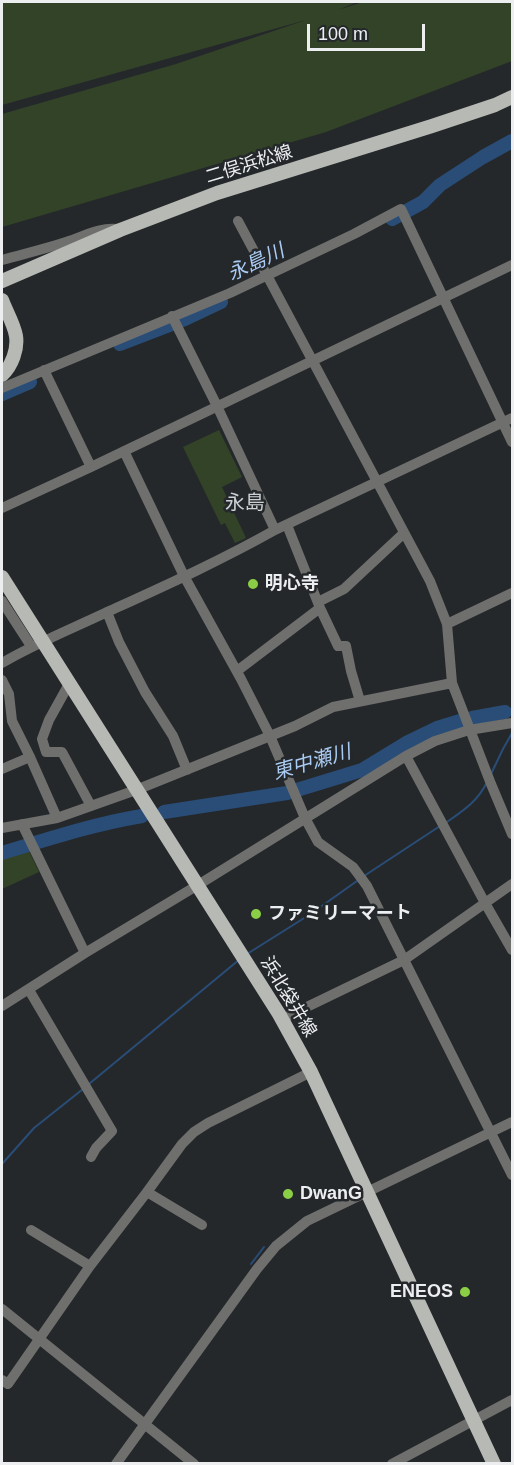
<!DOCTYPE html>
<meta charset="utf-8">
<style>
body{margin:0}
#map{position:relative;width:514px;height:1465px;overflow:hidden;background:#25282b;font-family:Helvetica,sans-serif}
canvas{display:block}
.frame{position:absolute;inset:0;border:3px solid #eceef0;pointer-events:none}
.scale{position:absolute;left:307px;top:24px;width:118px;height:27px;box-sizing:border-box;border:3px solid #eceef0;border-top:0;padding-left:8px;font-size:18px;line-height:21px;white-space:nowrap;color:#eceef0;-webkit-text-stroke:4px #25282b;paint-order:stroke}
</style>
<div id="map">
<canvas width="514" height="1465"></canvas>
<div class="frame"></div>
<div class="scale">100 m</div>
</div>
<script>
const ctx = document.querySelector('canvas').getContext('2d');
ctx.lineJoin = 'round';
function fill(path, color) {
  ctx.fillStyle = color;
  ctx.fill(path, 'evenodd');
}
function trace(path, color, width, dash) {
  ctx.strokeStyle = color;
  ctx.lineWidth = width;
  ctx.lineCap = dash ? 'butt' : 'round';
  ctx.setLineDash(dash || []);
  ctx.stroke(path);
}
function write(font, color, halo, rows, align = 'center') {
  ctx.font = font + ' Helvetica,"Noto Sans JP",sans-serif';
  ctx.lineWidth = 5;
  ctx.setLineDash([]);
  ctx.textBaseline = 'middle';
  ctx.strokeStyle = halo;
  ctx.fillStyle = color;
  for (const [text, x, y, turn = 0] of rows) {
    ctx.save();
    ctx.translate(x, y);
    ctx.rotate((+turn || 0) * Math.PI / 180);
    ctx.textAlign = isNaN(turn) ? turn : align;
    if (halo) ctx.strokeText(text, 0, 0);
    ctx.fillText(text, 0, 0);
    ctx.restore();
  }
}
fill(new Path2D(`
 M2,2H357L338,10L363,2H512V61L326,132L2,227V114L176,64L306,20L2,105Z
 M219,430L242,477L222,487L246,538L235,543L225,523L221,525L183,447Z
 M28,849L39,872L2,889V858Z`), '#334327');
trace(new Path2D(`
 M505,712L512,710
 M491,774L503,749L512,733
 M447,822C464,810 478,801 487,782
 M364,876L440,826
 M247,954L309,915L357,881
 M89,1084L240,959
 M2,1164L34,1128L83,1089
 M251,1264L264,1247`), '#294d77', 2);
trace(new Path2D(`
 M392,219L423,202L440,185L483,157L512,141
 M120,344L185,319L221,302
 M2,394L30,382
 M472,718L505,712
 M164,812L287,793L362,770L408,742L437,728L460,721
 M2,853C48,839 94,824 142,816`), '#294d77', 14);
trace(new Path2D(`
 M238,221L430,581L447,624L452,683L491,784L512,834
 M2,260C23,254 45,249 66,242C83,237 99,227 117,229
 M172,316L217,406L275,530
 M44,370L91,467
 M2,388L230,293L354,234L401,209L512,442
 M124,451L184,576L241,679L270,736L305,818L318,842L353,867L367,886L512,1175
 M2,508L91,467L512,265
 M287,525L320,608L338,646H346L351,671L360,701
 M2,601L31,646
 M318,602L344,589L404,533
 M107,612L119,642L145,692L173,736L187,770
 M447,624L512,593
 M2,663C36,643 69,630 105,613C162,587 220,561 275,530L512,418
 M237,671L320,608
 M2,680L9,694L12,721L30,757L57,818
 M69,684L49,720L42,739L46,752H62L91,806
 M406,756L485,903L512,950
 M2,769L30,757
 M22,824L85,953
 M2,828L57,818L136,790L295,726L333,707L452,683
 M29,990L112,1131L96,1148L91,1157
 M2,1006L85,953L198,885L406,756L435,741L469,730L512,723
 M282,1019L404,960L512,884
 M147,1192L202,1225
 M31,1230L90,1266
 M2,1309L194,1464
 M2,1380L8,1384L90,1266L147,1192L182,1144L194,1132L208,1123L311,1072
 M116,1464L257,1269L276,1246L307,1221L512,1122
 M392,1464L512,1400`), '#6f706e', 10);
trace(new Path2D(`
 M2,281L120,230L217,193L432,126L495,105L512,97
 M2,300C6,311 14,324 16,336C18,349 12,366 2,375
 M2,577L279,1014L311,1072L494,1464`), '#b7b9b5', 14);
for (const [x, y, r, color] of [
 [253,584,6,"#8bce46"],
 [256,914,6,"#8bce46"],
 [288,1194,6,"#8bce46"],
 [465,1292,6,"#8bce46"]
]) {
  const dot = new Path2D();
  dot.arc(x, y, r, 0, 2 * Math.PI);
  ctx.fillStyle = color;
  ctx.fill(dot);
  trace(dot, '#25282b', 2);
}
write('18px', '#eceef0', '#25282b', [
 ["二俣浜松線",249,165,-17],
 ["浜北袋井線",288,997,59]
]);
write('bold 18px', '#eceef0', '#25282b', [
 ["明心寺",265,584],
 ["ファミリーマート",268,914],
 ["DwanG",300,1194],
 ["ENEOS",453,1292,"right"]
], 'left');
write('italic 20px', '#aacbf4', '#25282b', [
 ["永島川",256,263,-25],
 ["東中瀬川",312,763,-16]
]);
write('20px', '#cdd1d5', '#25282b', [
 ["永島",245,503]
]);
</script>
